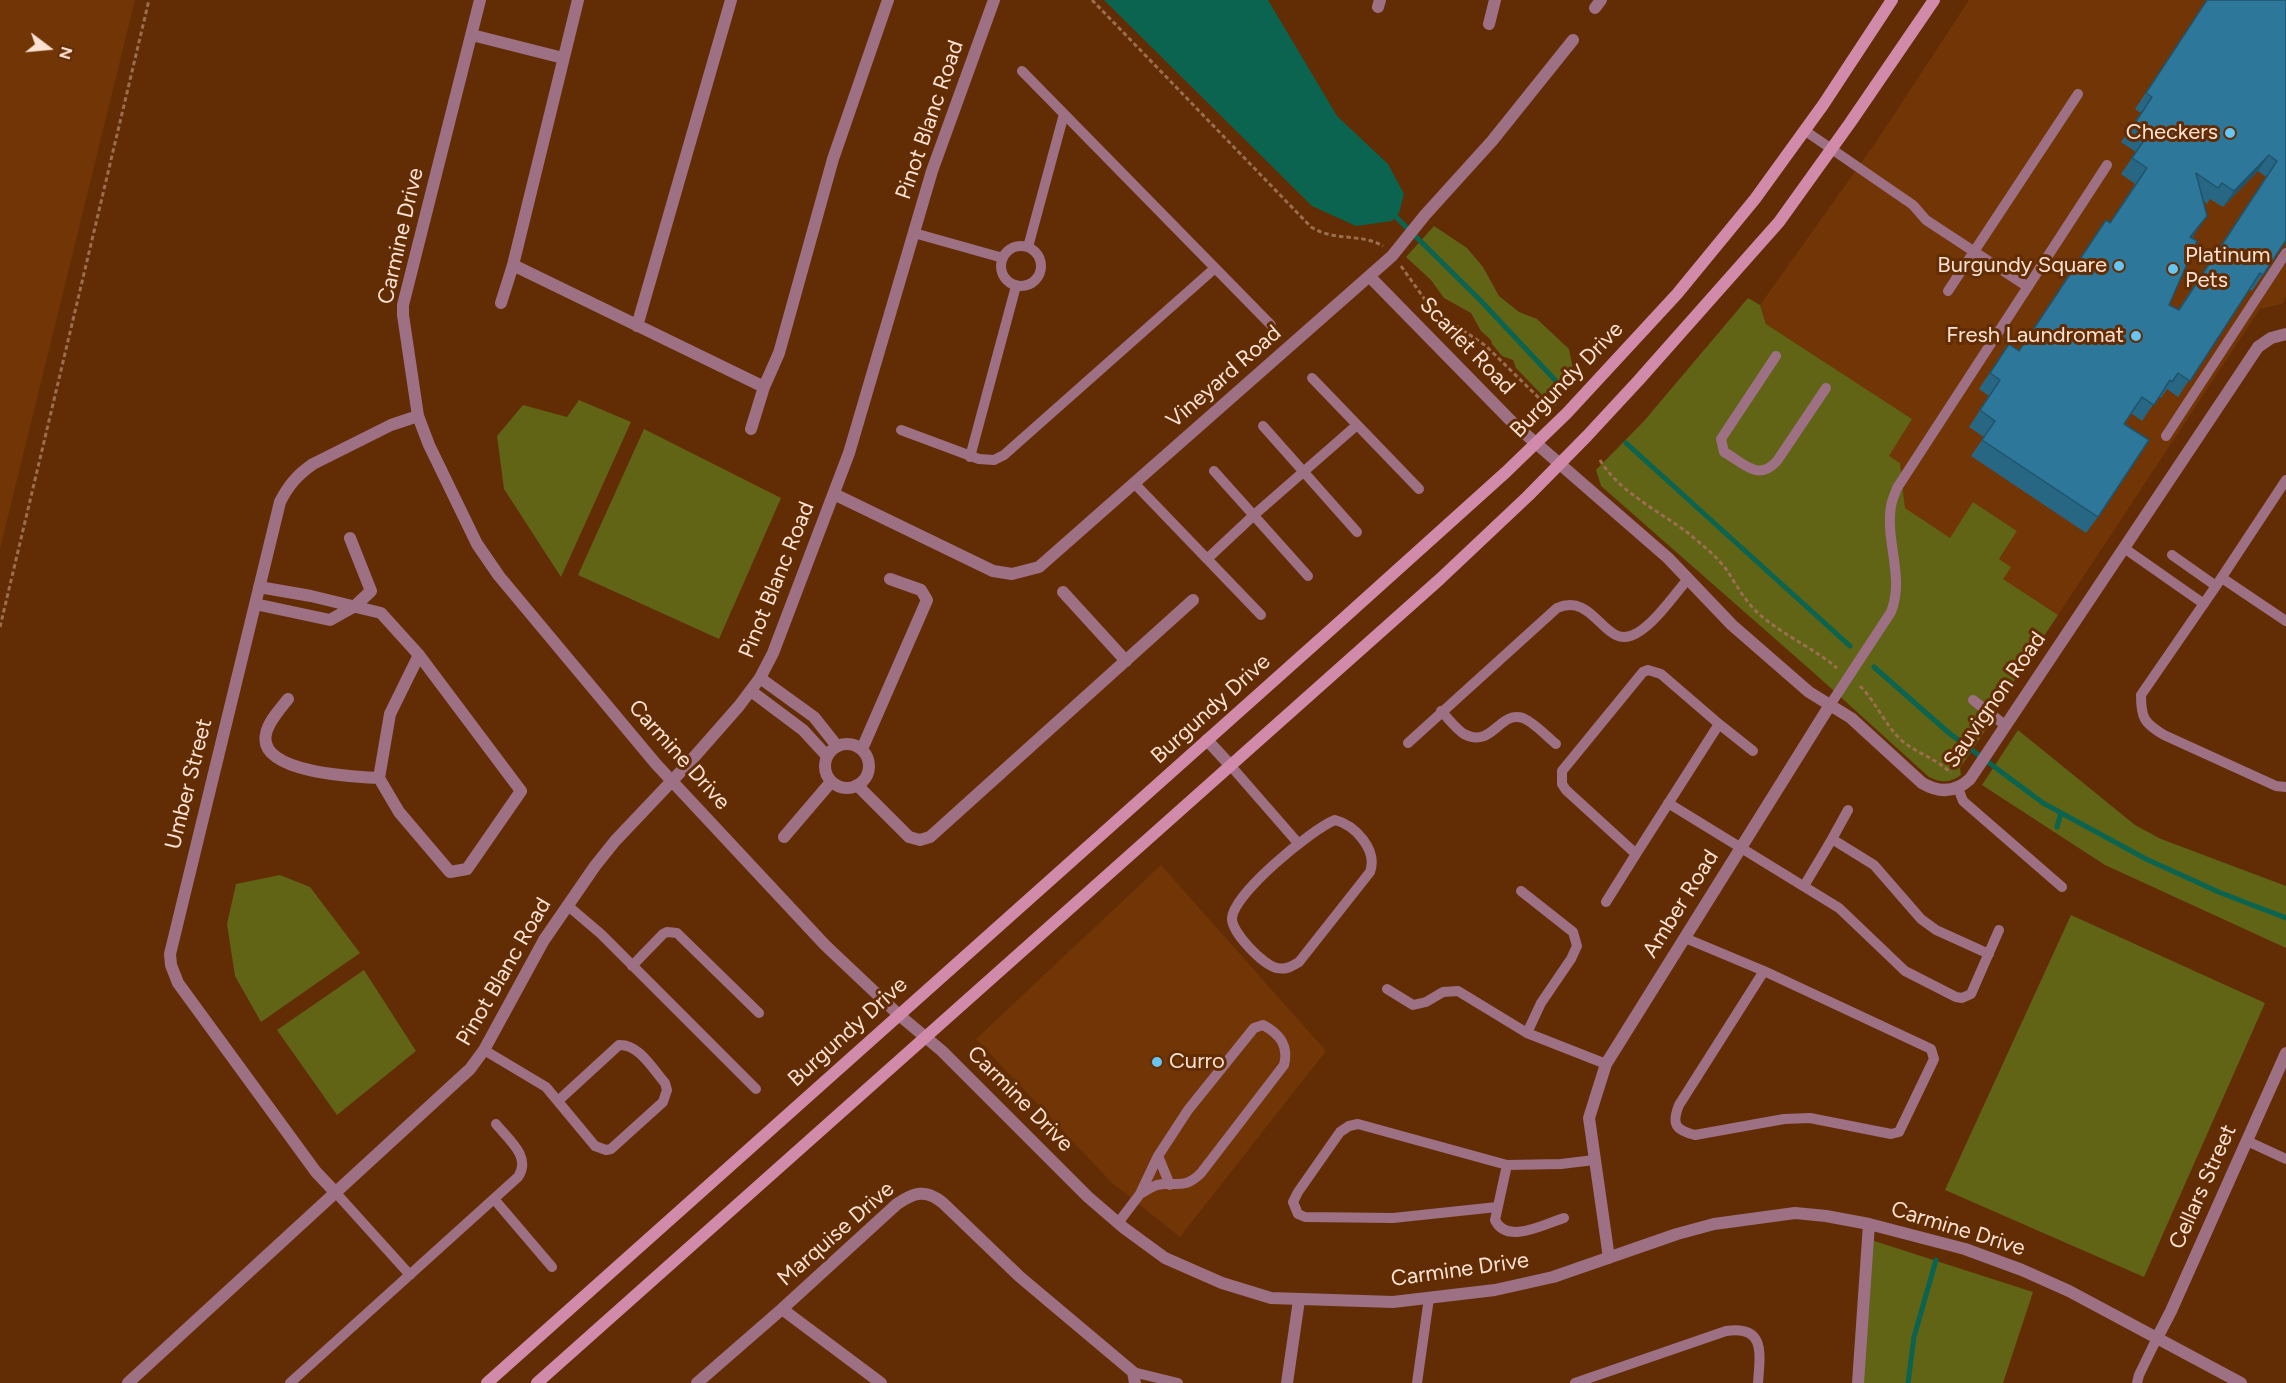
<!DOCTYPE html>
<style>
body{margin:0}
#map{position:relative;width:2286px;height:1383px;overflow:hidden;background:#622d05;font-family:Figtree,sans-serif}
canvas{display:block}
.north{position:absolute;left:18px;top:18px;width:60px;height:60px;-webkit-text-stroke:4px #622d05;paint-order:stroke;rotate:106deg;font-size:16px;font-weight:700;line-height:24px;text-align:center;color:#fde2d3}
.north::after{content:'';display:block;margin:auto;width:21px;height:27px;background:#fde2d3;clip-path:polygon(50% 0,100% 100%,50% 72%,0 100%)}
</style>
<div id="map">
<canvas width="2286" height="1383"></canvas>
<div class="north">N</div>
</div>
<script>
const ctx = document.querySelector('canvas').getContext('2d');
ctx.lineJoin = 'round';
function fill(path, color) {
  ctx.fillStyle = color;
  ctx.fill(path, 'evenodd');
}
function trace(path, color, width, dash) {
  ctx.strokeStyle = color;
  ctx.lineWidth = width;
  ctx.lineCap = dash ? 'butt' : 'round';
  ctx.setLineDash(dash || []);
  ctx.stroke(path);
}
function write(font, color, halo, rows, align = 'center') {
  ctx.font = font + ' Figtree,sans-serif';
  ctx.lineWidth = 6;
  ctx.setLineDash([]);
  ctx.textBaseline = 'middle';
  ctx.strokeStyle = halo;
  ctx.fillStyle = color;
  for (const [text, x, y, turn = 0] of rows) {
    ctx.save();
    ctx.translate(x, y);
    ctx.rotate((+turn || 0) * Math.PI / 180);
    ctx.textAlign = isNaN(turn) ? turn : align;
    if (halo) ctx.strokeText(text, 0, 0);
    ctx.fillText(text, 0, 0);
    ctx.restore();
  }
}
fill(new Path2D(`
 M0,0H135L0,549Z
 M1969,0H2286V297L2282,304L2260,309L2058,615L2003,579L1999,559L2017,531L1974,503L1950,539L1905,508L1900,463L1888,456L1912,419L1766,324L1760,305L1876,142Z
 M1161,865L1326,1051L1180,1237L1112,1183L976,1039Z`), '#713506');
fill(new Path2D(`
 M1434,226L1467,248L1483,267L1499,296L1519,312L1537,319L1569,349L1573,369L1544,397L1516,368L1513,360L1502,356L1492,344L1491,340L1481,331L1471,313L1444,298L1431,280L1406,257Z
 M1748,298L1760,305L1766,324L1912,419L1889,456L1900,463L1905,508L1950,538L1973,502L2017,531L1999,559L2011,567L2003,579L2058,615L1994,711L1991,722L1960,768L1961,775C1950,783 1941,783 1929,777L1814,673L1601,486L1596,470L1644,421Z
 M579,400L631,422L561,577L504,489L497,436L523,405L567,417Z
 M644,429L781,498L719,639L578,575Z
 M2018,730L2135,825L2161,839L2286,886V948L2105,865L1982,785Z
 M280,875L310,887L360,953L261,1022L235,976L227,924L236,884Z
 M2071,915L2265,1003L2144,1277L1945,1190Z
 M364,970L416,1051L337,1115L277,1030Z
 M1868,1239L2033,1292L2003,1383H1857Z`), '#616315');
fill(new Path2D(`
 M1104,0H1268L1337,116L1388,164L1404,194L1399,213L1392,221L1356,226L1312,206Z`), '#0b644f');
trace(new Path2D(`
 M1393,214L1480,300L1555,380
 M1626,443L1850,646
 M1874,667L1949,733L2043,803L2146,859L2221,893L2286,918
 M2057,827L2061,813
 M1908,1383L1914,1337L1936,1260`), '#0b644f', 5);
trace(new Path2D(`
 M1092,0L1311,227C1335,242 1361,233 1383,246
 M1401,266L1426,301L1448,320L1486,346L1544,403L1552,401L1556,405
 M1600,460C1619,492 1659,511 1688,533C1701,544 1718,557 1728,572C1737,586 1745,601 1758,613C1782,635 1812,647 1837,668
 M0,627L149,0
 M1860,686C1876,702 1884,723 1900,739C1915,753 1936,758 1951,773`), '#9a6e4f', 3, [4.5, 3]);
trace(new Path2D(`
 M1022,71L1271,325
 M1804,130L1913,205L1926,220L2028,287
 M914,233L1003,258
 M1001 266a20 20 0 1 1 40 0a20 20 0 1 1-40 0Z
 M1028,247L1064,114
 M1948,291L2078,94
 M1776,356L1721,439L1724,452C1744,463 1758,482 1777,461L1826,388
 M1312,378L1419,489
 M1263,426L1357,532
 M901,430L979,459L994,460L1004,455L1215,268
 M2166,436L2286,253
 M970,457L1016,286
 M1214,471L1308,576
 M2286,480L2216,586L2141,695C2141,718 2144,723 2164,735L2276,786L2286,787
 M1135,484L1261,615
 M2124,548L2204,604
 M2172,555L2216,586
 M1207,559L1254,515L1357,425
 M2222,578L2286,621
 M1648,670L1661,674L1719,724L1636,854L1566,790L1562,784V771L1643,672Z
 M1973,700L2006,726
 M1830,705L1891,612C1905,577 1885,542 1891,506C1892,500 1895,494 1897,488L2107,165
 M1441,711C1448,718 1456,729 1464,734C1493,749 1499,710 1523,718C1535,723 1546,736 1556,744
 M1719,724L1753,751
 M1408,743L1557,608C1596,591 1604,653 1637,633C1655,623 1674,595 1688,579
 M1230,765L1298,843
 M1958,788L1963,801L2062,887
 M1668,803L1839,908L1905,971L1956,997L1962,998L1971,994L1999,930
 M1848,810L1832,839L1874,865L1921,919L1936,930L1989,954
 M1335,820C1355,825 1378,850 1370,872L1299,962C1291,967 1285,970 1277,968C1263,965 1231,932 1232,918C1234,893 1312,829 1335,820Z
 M1804,886L1832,839
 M1521,891L1573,932L1577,946L1571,959L1541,1003L1527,1033
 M1606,902L1636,854
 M567,905L601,934L756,1089
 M1685,938L1764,971L1931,1049L1934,1059L1899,1132L1891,1134L1810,1118L1784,1119L1695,1135C1676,1130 1671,1125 1679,1105L1764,971
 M632,966L663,934L667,932L677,933L759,1013
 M1387,989L1413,1005L1426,1002L1443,992L1458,991L1527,1033L1606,1064
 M484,1050L546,1087L595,1146L606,1150L611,1149L663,1102L667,1090L665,1083C652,1068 639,1044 619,1045L559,1100
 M2247,1141L2286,1159
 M1158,1156L1170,1185
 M1507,1165L1495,1220C1507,1245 1544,1224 1564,1218
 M336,1193L410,1275
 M494,1199L552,1267
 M1497,1207L1393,1218L1305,1217L1298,1214L1293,1202L1298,1192L1340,1132L1349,1126L1358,1124L1507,1165L1561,1164L1594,1160
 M1118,1223L1140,1194L1158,1156L1188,1110L1254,1028L1263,1025C1280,1034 1289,1046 1284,1065L1201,1173C1184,1190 1178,1181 1157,1185C1151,1187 1146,1191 1140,1194
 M1133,1372L1178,1383
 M290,1383L518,1177C532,1157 508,1139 496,1124
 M1417,1383L1429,1298
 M1575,1383L1726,1331C1766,1325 1760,1354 1758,1383
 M2137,1383L2139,1375L2157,1338`), '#9d7084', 10);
trace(new Path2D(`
 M480,0L403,305V315L418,416L429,445L477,544L499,576L656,764L825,945L899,1015L942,1051L1088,1197L1124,1228L1165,1258L1222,1283L1271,1298L1393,1302L1495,1290L1553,1277L1677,1234L1714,1224L1795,1213L1826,1216L1869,1224L1965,1249L2022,1270L2069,1291L2241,1383
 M578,0L513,265L764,387L779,353L833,159L888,0
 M1378,7L1380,0
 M1595,8L1601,0
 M1489,24L1495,0
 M472,35L563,58
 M1370,277L1515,425L1668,558L1732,625L1809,692L1851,718L1922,783C1939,793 1955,793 1970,779L2258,347L2271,338L2286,334
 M501,303L513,265
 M637,326L731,0
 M751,429L764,387
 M834,494L993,571L1012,574L1039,567L1392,256L1425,215L1492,141L1573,40
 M259,587L311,596L381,613L419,655L521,791L467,869L450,872L399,812L379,778L390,714L419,655
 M1063,592L1126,661
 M255,604L330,620L355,606L371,591L350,538
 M760,678L814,717L837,746
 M751,691L803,730L827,756
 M288,699C280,709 268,722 266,734C257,773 355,777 379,778
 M1207,740L1230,765
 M825 766a22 22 0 1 1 44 0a22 22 0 1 1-44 0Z
 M862,749L927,600L921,590L890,579
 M857,785L909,837L920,840L930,837L1193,600
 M784,837L831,782
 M336,1193L316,1172L178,983L171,965L170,954L280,502C288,486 297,475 313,464L391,425L418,416
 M1609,1258L1589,1118L1606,1064L1830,705
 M782,1309L881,1383
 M2157,1338L2171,1311L2286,1053
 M128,1383L470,1069L484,1050L544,940L595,866L615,841L688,764L739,706L760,678L773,653L849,453L932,171L994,0
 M697,1383L782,1309L897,1204C913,1193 926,1188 943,1203L1020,1277L1133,1372L1135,1383
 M1287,1383L1299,1300
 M1858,1383L1869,1224`), '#9d7084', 12);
trace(new Path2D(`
 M487,1383L1335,626L1506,472L1567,413L1677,294L1755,199L1823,105L1892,0
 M537,1383L1440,579L1528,496L1587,436L1638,381L1779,222L1850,123L1934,0`), '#d18aaa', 12);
fill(new Path2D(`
 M2207,0H2286V240L2252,291L2249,289L2178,397L2167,389L2161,398L2159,396L2142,421L2131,413L2124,424L2098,517L2086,533L1971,456L1984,437L1969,427L1989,396L1979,389L1998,360L2009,344L2019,351L2106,220L2110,223L2135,184L2121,174L2136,152L2121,142L2141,113L2135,109ZM2258,171L2266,177L2178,310L2169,305L2192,238L2196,232L2204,201L2207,204L2210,199L2223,207Z`), '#276784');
fill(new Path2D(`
 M2269,155L2258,171L2223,207L2234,191Z
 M2207,216L2196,232L2179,253L2190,237Z`), '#20546c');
const building = new Path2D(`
 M2207,0H2286V240L2263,275L2260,273L2190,381L2178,373L2172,382L2170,380L2154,405L2142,397L2124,424L2149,440L2098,517L1982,440L1995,421L1980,410L2000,380L1990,373L2009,344L2019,351L2106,220L2110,223L2147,168L2132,158L2147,136L2133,126L2152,97L2146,93ZM2269,155L2277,161L2179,310L2169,305L2197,241L2190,237L2207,216L2196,173L2218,188L2222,183L2234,191Z`);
fill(building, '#2d789a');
trace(building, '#20546c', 1.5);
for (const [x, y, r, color] of [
 [2230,133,6,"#68c4f0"],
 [2119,266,6,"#68c4f0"],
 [2173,269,6,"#68c4f0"],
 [2136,336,6,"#68c4f0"],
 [1157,1062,6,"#68c4f0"]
]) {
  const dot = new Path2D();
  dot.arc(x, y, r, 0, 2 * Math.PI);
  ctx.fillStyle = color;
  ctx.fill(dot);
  trace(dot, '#622d05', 2);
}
write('22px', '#fde2d3', '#622d05', [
 ["Pinot Blanc Road",930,120,-71],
 ["Carmine Drive",401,236,-77],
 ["Scarlet Road",1467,346,46],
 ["Vineyard Road",1224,377,-41],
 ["Burgundy Drive",1567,380,-46],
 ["Pinot Blanc Road",777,580,-68],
 ["Sauvignon Road",1995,700,-55],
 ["Burgundy Drive",1211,709,-42],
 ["Carmine Drive",679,755,48],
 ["Umber Street",189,784,-76],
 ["Amber Road",1681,904,-58],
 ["Pinot Blanc Road",504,972,-60],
 ["Burgundy Drive",848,1032,-42],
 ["Carmine Drive",1020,1099,45],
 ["Cellars Street",2203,1187,-66],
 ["Carmine Drive",1958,1229,17],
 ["Marquise Drive",836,1234,-41],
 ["Carmine Drive",1460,1270,-8]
]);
write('22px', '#fde2d3', '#622d05', [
 ["Checkers",2218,133],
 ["Platinum",2185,256,"left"],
 ["Pets",2185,281,"left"],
 ["Burgundy Square",2107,266],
 ["Fresh Laundromat",2124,336],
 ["Curro",1169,1062,"left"]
], 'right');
</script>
